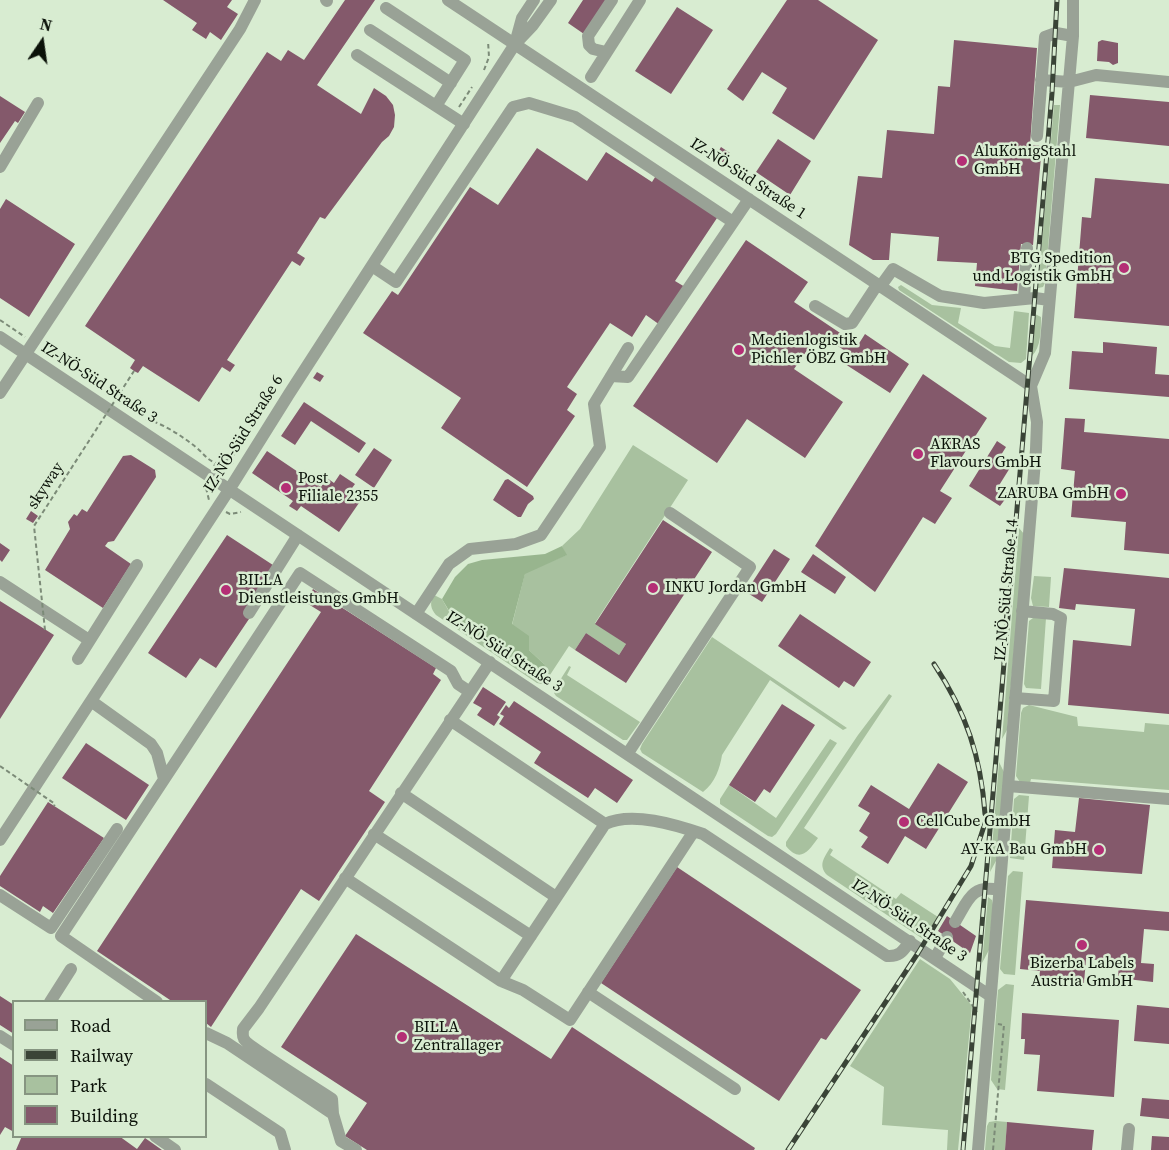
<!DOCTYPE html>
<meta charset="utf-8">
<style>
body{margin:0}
#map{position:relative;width:1169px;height:1150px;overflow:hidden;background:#d8ecd1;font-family:"Source Serif 4",serif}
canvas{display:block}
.legend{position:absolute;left:12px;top:1000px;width:195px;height:138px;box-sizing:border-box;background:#d8ecd1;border:2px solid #869581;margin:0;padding:8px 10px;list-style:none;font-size:18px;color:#0b1209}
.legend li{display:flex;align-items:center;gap:12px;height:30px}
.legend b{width:30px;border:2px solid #869581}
.north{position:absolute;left:12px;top:12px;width:60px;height:60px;-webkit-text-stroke:4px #d8ecd1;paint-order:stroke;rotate:13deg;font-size:16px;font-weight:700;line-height:24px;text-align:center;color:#0b1209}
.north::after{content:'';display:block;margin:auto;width:21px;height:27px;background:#0b1209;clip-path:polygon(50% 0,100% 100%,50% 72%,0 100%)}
</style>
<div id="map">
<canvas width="1169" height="1150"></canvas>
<ul class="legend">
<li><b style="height:8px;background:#99a296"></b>Road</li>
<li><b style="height:8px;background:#3a4437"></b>Railway</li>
<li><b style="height:16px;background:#a8c19f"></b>Park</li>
<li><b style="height:16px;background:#84596b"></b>Building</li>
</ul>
<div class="north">N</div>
</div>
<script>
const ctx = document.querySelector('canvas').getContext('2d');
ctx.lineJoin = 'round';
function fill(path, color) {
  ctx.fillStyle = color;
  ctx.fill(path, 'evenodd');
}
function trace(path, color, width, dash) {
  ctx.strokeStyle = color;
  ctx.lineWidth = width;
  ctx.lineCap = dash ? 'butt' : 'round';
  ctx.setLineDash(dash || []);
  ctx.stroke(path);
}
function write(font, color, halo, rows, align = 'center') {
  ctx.font = font + ' "Source Serif 4",serif';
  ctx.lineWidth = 5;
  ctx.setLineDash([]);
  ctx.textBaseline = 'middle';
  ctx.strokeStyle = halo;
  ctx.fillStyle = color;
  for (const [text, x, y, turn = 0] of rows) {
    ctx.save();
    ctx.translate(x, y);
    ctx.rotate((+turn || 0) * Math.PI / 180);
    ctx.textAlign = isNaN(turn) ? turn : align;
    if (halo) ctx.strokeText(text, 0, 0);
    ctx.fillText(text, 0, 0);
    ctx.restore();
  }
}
fill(new Path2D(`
 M1054,105H1060L1045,283L1043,287L1038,288Z
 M901,285L932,305L961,308L958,323L995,346L1010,348L1014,311L1029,313L1026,359L1021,363L1009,362L899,290L898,287Z
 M1035,314L1041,317C1041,330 1041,347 1032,356Z
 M633,445L688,480L595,623L626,644L619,655L586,633L575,650L569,646L546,681L542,684L537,683L436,615C431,609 429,603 434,595L442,599L451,615L545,665L529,650L527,640L512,625L525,573L566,555L562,546L580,529Z
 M1019,528L1024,534L1007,730L1002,739Z
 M1034,576L1051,577L1049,607L1033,606L1031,598Z
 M1033,618H1046L1041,689L1026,688L1024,684L1029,621Z
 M712,637L847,728L843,730L770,680L722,755C720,768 715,783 703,792L642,753L640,749L642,744Z
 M569,666L571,667L567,675L640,722L627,740H623L556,696L554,693L555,688Z
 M889,694L892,696L804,828L818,838C808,852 800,863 786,846V842L858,735Z
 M1029,705L1077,717L1078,726L1144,732L1145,723L1169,725V790L1031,779L1030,783L1020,782L1016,776L1021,713L1023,708Z
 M830,739L837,743L776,834L772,837L768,836L720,804V799L729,785L776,818Z
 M999,762L1004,772L997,859L990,872Z
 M1019,795L1029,796L1024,860L1010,858L1014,799Z
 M830,848L833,850L830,855L896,899L901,893L938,917L923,939L827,875C818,865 824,858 830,848Z
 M1013,871L1023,872L1015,975L1004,974L1000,969L1008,876Z
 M988,897L992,900L993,905L989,950L982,963Z
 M920,959L950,979L972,1006L958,1150H947L948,1130L882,1125L884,1087L850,1066Z
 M1006,984L1014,985L1005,1090L997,1089L991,1080L998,990Z
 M996,1121L1007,1122L1005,1150H985L987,1126L989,1122Z`), '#a8c19f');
fill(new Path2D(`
 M562,546L567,555L525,574L512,624L529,636V650L545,665L540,672L451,614L442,599L455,577L468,564L482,560L545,554Z`), '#98b58e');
fill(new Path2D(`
 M163,0H232L227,7L238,14L221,40L210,32L206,39L192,30L197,23Z
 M345,0H375L317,85L361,114L374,88L386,96L393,105L395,115L394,127L389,136L382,142L325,219L320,217L297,253L305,258L300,266L292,261L227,360L235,365L230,372L222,367L199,402L143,366L138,373L134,371L130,368L135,360L85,326L267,52L281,61L288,50L304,60Z
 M583,0H606L584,34L568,23Z
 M787,0H818L878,40L814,140L772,113L787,88L762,72L743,101L727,89Z
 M677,7L713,30L671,94L635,71Z
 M954,40L1037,48L1030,145L1042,146L1033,245L1021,244L1017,291L975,286L977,263L937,261L939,237L891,233L889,260H873L849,245L858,176L882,178L887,130L934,134L938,86L950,87Z
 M1102,40L1118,43V63L1113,65L1109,62L1097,61L1098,42Z
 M1090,95L1169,102V146L1086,138Z
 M0,96L25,112L18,123L15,121L0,143Z
 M778,139L811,161L790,195L756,172Z
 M721,147L730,153L724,163L715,157Z
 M537,148L587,181L606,152L652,182L657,174L719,215L675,281L685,287L660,325L646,315L632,337L610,323L567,387L577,394L567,410L575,416L527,487L441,428L461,398L363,333L392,291L398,295L470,187L498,205Z
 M1095,178L1169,184V326L1074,318L1082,217L1091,218Z
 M6,199L75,244L29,317L0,298V209Z
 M746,240L808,282L794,302L858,345L865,334L909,364L890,393L845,364L851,355L819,333L794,369L843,402L805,458L747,419L717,463L633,406Z
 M1103,342L1157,347L1155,374L1169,375V397L1069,389L1072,351L1103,353Z
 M317,372L324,376L320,382L313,378Z
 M923,374L987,418L940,491L952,498L935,524L923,517L875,592L815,546Z
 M304,402L366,443L359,453L311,421L295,445L281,436Z
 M1065,418L1085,419L1084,432L1169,439V554L1124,550L1126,522L1071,517L1075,471L1061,469Z
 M997,441L1006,447L1001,455L1013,463L998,487L1009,494L1000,506L969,486Z
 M374,448L392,460L374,488L355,475Z
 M267,451L307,478L310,473L320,480L317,484L321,487L327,478L334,483L340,474L355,484L349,492L361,500L339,532L301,506L297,511L289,506L293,501L252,473Z
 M131,455L155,470L156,477L114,541L108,542L105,546L131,564L103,608L45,570L70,529L68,522L74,514L77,516L82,509L87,512L123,456Z
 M508,479L533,496L534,499L528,504L521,517H518L493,500L505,480Z
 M31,511L38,516L33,523L26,519Z
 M663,520L712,552L626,683L575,650L586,633L619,655L626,644L595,624Z
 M227,535L276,567L251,616L216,668L200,658L186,678L148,653Z
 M0,543L10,550L2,562L0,560Z
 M774,549L790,559L762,602L746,592Z
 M813,554L846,577L835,594L801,572Z
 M1064,568L1169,578V714L1068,705L1073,640L1131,646L1135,609L1076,604L1075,610L1059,608Z
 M313,589L436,668L433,674L441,680L369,791L385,802L319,901L301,889L211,1027L206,1023V1002H173L97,951L321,612L305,602Z
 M0,601L54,635L0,719Z
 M800,614L871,662L854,687L844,681L839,688L778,646Z
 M483,687L506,702L497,715L500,717L494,726L477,715L482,708L473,703Z
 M514,701L633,780L617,803L595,788L588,798L534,763L541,752L499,724L504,716L500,714L506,705L509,708Z
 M782,704L815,725L770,793L764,789L755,802L729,785Z
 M86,743L149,785L126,820L62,778Z
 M938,763L968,782L926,849L905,836L888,864L861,847L868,837L859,831L870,813L858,806L871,785L909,809Z
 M1079,798L1150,805L1142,874L1052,868L1055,830L1075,832Z
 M48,802L104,838L53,913L43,906L40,912L0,886V876Z
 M677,867L861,990L826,1040L821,1038L779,1101L601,983Z
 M1026,900L1169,912V931L1144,929L1141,963L1154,964L1153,982L1118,978L1119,962L1086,959L1084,983L1039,979L1040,971L1020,969Z
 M947,916L976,936L970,953L938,931Z
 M356,934L551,1059L572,1027L755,1148L754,1150H367L345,1136L367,1103L281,1047Z
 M0,996L14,1005V1034L0,1025Z
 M1137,1005L1169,1008V1044L1134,1041Z
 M1022,1013L1119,1020L1114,1097L1037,1091L1040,1055L1024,1054L1025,1039H1021Z
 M0,1057L14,1066V1132L5,1127L0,1135Z
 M1142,1098L1169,1100V1119L1140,1116Z
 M1007,1122L1094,1130L1092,1150H1005Z
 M22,1136H119L137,1149L145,1138L162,1150H16Z
 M1152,1136L1169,1137V1150H1151Z`), '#84596b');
trace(new Path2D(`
 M484,70L489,57L488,41
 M459,107L472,87
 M0,320L25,337
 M146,419C164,424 182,436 197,448C204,454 207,460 216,463L214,466
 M227,460L232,457L276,392
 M216,463L227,460L233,464
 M206,488L209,500
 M226,512L230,514L241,512
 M963,992L977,1012
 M993,1150L1004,1025L998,1024`), '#7c8b78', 2, [4.5, 3]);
trace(new Path2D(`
 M326,0L327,1
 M448,0L1031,386
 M386,8L465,60L436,106
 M370,30L451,83
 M516,40L522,18L534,0
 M606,52L593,49L589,45L588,36L612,0
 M357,55L464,124
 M591,77L640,0
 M1041,80L1069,82L1096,75L1169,82
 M1037,136L1045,37L1056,33L1073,36
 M0,167L38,103
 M372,266L396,282L513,107L529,103L575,117L733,222
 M880,287L893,269L940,296L984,303L1035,298L1049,300
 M1024,299L1027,248
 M815,306L845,324L852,323L877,285
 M0,337L989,995
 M611,376L628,377L749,199
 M0,393L240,29L255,0
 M0,582L89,640
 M249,613L298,535
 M416,614L449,564L470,549L516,544L541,535L600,447L594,404L628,348
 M78,659L137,565
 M1015,698L1054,701L1060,627L1061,618L1053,614L1022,611
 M91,701L151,744L157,753L164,779
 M628,753L750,567L670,513
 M1008,786L1169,799
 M401,793L556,897
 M605,824C632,811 676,825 703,834L887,956C900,957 903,951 910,941
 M374,834L531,936
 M0,840L229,490L289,394L515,44L533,25L551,0
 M345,878L501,981L605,824L450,720
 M0,895L51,928L117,829
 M955,922C968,901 971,884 999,890
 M935,958L947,937
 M501,981L523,990L570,1020L694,831
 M588,992L735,1089
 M50,1002L71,969
 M157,1002L61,936L300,573L451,671L458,684L470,692
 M206,1033L227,1043L333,1114
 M0,1036L14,1045
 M206,1084L280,1133L285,1150
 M155,1136L175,1150
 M356,1150L341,1141L333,1114L332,1099C320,1091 246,1045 244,1039C242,1036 243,1032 243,1029L259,1008L490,662
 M978,1150L1036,449L1037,422L1031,386L1045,353L1073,36V0
 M1127,1150L1129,1129`), '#99a296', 12);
const rail = new Path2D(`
 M934,664C966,712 981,757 985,814
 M788,1150L918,953L971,866L985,823
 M963,1150L1052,93L1057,0`);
trace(rail, '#3a4437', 5);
trace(rail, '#d8ecd1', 3, [9]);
trace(new Path2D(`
 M45,630L34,526L134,371
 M0,766L55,804L54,806`), '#7c8b78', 2, [4.5, 3]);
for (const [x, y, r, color] of [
 [962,161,6,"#b42f75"],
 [1124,268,6,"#b42f75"],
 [739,350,6,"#b42f75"],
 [918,454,6,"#b42f75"],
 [286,488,6,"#b42f75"],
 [1121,494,6,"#b42f75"],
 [653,588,6,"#b42f75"],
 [226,590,6,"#b42f75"],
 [904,822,6,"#b42f75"],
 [1099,850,6,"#b42f75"],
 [1082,945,6,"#b42f75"],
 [402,1037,6,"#b42f75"]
]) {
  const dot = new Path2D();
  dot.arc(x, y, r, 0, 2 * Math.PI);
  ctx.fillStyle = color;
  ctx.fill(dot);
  trace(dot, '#d8ecd1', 2);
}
write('16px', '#0b1209', '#d8ecd1', [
 ["AluKönigStahl",974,152],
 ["GmbH",974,170],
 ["BTG Spedition",1112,259,"right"],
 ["und Logistik GmbH",1112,277,"right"],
 ["Medienlogistik",751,341],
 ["Pichler ÖBZ GmbH",751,359],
 ["AKRAS",930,445],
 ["Flavours GmbH",930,463],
 ["Post",298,479],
 ["Filiale 2355",298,497],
 ["ZARUBA GmbH",1109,494,"right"],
 ["BILLA",238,581],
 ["Dienstleistungs GmbH",238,599],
 ["INKU Jordan GmbH",665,588],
 ["CellCube GmbH",916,822],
 ["AY-KA Bau GmbH",1087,850,"right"],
 ["Bizerba Labels",1082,964,"center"],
 ["Austria GmbH",1082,982,"center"],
 ["BILLA",414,1028],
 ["Zentrallager",414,1046]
], 'left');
write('16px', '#0b1209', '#d8ecd1', [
 ["IZ-NÖ-Süd Straße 1",748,179,33],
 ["IZ-NÖ-Süd Straße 3",99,383,33],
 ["IZ-NÖ-Süd Straße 6",244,434,-58],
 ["skyway",46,486,-57],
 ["IZ-NÖ-Süd Straße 14",1007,590,-85],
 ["IZ-NÖ-Süd Straße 3",504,652,33],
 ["IZ-NÖ-Süd Straße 3",909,921,34]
]);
</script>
